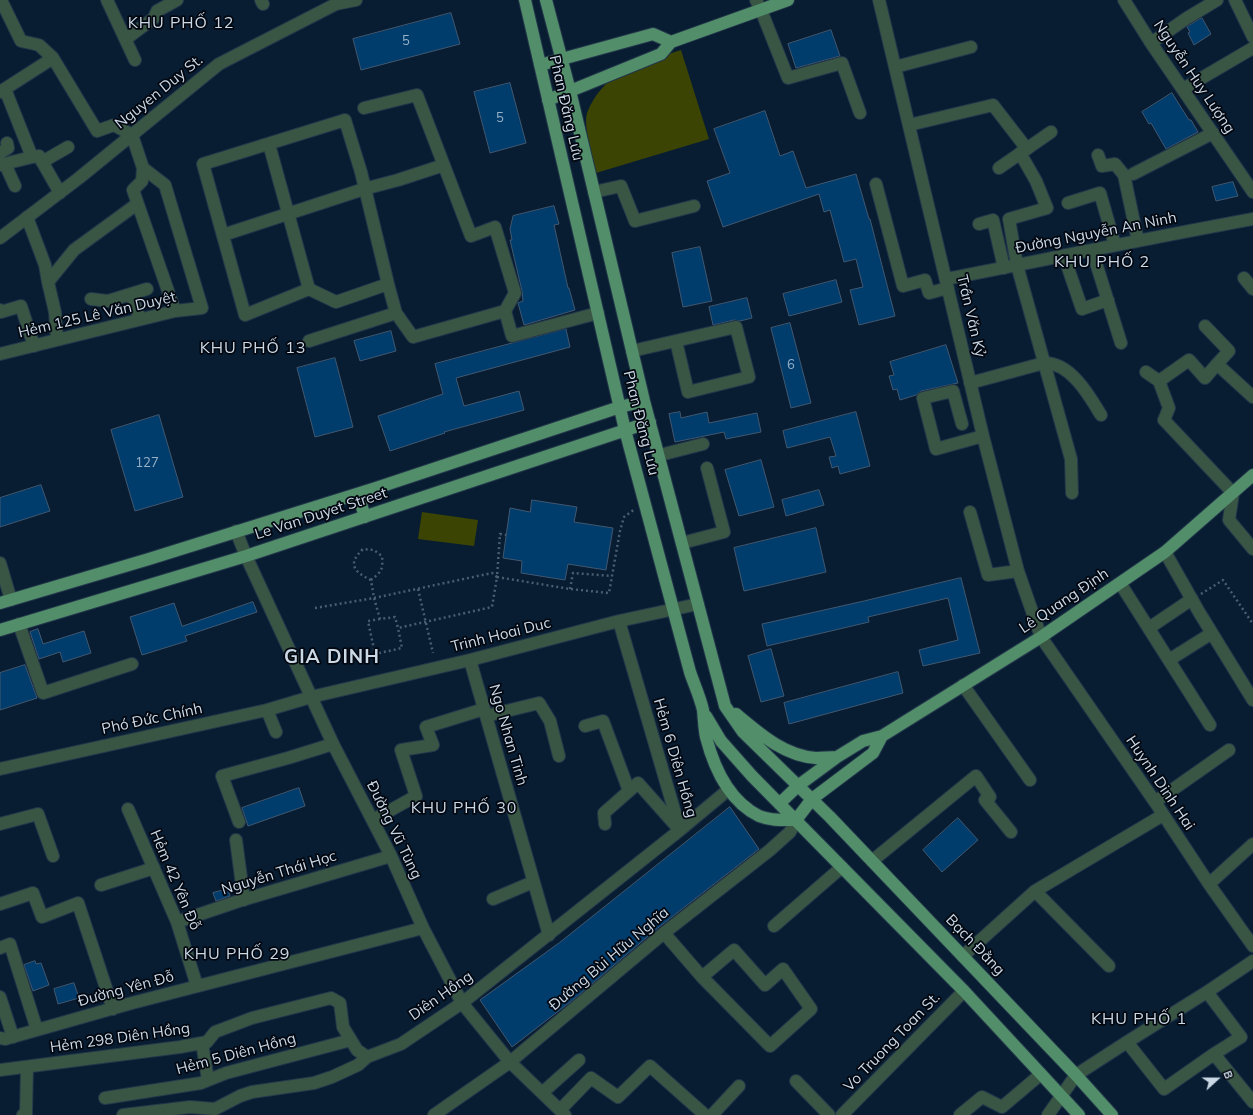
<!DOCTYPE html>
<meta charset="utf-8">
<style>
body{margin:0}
#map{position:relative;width:1253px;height:1115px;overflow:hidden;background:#081d32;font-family:Mulish,sans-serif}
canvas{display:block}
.north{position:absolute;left:1197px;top:1059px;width:40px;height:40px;-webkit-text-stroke:3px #020710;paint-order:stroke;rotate:69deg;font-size:11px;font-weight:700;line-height:16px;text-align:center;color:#cbd9e7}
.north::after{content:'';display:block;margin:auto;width:14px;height:18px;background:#cbd9e7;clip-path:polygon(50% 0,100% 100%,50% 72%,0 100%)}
</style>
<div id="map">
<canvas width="1253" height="1115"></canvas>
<div class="north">B</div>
</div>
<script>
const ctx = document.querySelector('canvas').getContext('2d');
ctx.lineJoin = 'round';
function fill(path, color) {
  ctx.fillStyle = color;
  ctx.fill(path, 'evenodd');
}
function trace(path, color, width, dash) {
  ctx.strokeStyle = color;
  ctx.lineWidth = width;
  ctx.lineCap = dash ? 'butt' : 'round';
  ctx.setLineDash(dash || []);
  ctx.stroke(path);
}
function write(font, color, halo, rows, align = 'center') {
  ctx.font = font + ' Mulish,sans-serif';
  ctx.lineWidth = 3.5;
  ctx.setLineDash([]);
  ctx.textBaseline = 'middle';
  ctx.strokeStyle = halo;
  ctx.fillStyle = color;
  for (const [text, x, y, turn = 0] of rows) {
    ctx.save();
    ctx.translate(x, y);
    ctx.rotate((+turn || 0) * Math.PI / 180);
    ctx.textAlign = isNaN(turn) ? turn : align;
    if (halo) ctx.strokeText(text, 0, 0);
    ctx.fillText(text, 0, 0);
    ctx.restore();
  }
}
fill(new Path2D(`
 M681,50L709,139L596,173C593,159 583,126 587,113C594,94 609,79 624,69Z
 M422,512L478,520L474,546L418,539Z`), '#3c4404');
const building = new Path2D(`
 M451,13L460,44L361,70L353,39Z
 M1202,18L1211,34L1194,45L1188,33L1190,32L1187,27Z
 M831,30L840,56L796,68L788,44Z
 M510,83L526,143L490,153L474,92Z
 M1172,93L1189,120H1191L1198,132L1166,149L1151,123L1149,124L1142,112Z
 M765,111L780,156L793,151L806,188L856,174L869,219H870L895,316L859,325L850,290L863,287L856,259L844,262L830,210L824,212L819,194L723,227L707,181L730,173L714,129Z
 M1233,182L1238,196L1216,201L1212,187Z
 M554,206L559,224L554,225L568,288H569L575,310L524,325L518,303L523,301L522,291L510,240H512L510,229L513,216Z
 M700,247L712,301L683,307L672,253Z
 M836,280L842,302L789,316L783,294Z
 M747,298L752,318L740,321L734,320L713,325L709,307Z
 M790,323L811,403L791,408L771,328Z
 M566,329L570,347L456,378L464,406L519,391L524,410L444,432L445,433L390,451L378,416L443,394L435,364Z
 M391,331L396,351L360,361L354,341Z
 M946,345L958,383L921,391L916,395L900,400L897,389L893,390L889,376L894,375L890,362Z
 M335,358L353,427L315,437L297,368Z
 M680,412L681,418L707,412L709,423L757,413L761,432L726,439L724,432L675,442L669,414Z
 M856,412L870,466L840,474L838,466L832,468L829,457L836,456L830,437L787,448L783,431Z
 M159,415L183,497L135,511L111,430Z
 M761,460L774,507L739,516L725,470Z
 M41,485L50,511L0,527V498Z
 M819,490L824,505L786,516L782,500Z
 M532,500L577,507L574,522L613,528L606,570L568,564L565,580L521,573L522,561L503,558L510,508L530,512Z
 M816,528L826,572L744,591L734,548Z
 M961,578L980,653L923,666L919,650L958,640L948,598L868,617L869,622L767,646L762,624L864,601Z
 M253,602L257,612L185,636L187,641L142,655L130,617L174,603L182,626Z
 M38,629L43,644L84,631L91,653L63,662L60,652L39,659L30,632Z
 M771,649L784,696L761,702L748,656Z
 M25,665L37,698L0,710V673Z
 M898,672L903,693L789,724L784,703Z
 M299,788L305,806L248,826L242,808Z
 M730,807L759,849L659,927L574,999L512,1047L480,1000L559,943Z
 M958,818L978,840L942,872L923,850Z
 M228,889L230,896L216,901L213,893Z
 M35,961L36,964L41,963L49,985L33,991L24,965Z
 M74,983L79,998L58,1004L54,989Z`);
fill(building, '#003c6c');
trace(building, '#415870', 1);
const minor = new Path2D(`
 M107,0L135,60
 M261,0L263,4
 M756,0L761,10L788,78L842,63L860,113
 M879,0L983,436L1018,571L1041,637L1155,802L1209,884L1253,946
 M1124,0L1151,43L1253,192
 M1235,0L1253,37
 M126,39L154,18L157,11L177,0
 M1151,43L1187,18L1217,0
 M895,67L971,47
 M5,89L32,157
 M1183,89L1253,48
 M0,92L53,58
 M364,108L417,95L471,236L495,227L515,293L505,311L512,336L598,313
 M909,125L993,105L1027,149
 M269,144L309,289
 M0,153L8,148L7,143
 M1020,153L1036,181L1047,208L1009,219L1017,265L1071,459L1072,493
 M1098,155L1102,166L1115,164L1124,175L1138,241
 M42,162L68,147
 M5,164L15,186
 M0,165L32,157L39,156L60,193
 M143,168L142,181L133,190L175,311
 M999,168L1051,132
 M1133,174L1213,133
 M876,184L903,286L925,280L929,293L948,288
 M594,192L621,186L635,221L694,206
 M1068,203L1100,193L1115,245
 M27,217L45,265L48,282
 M979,224L993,220L1004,268
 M223,235L364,189L398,180L444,165
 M0,238L79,178L219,64L336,4L356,0
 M1092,250L1121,343
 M1064,256L1082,309L1108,300
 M1244,278L1253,289
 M946,279C1048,259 1150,238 1253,219
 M388,284L361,172L345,120L203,164L245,315L309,289L336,302L388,284L396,313L413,337L505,311
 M131,295L140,319
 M91,299L108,301L147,289
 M0,310L1,312L21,306L34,346
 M1205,326L1229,351L1217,364
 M57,340L55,312L48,282L74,250L137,204
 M309,341L396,313
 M632,351C667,343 701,335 736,327L749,377L688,392L676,341
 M0,354L175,311L202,308L165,185L143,168L132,135L114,125L97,131L53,58L39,45L21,41L1,0
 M1146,372L1159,381L1189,360L1205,378L1217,364L1253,397
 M1159,381L1169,408L1164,420L1233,493L1229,520L1253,549
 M970,383L1044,363C1070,362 1089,395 1101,415
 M962,424L953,391L923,398L936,449L983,436
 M660,455L703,444
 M970,512L988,575L1018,571
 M236,531L246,556L333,744L391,856L423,928L462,1003L510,1062L565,1115
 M682,543L724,532L707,468
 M1165,552L1199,612L1253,700
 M0,563L11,600
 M1120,583L1210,725
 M619,621L680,830
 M19,624L43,693L132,664
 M1149,628L1192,599
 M470,660L549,935
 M1169,660L1212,633
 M963,685L1030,780
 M267,710L276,732
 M486,716L539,703L550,721L559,756
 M585,726L603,721L629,791L638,783L678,828
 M0,769L267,710L311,697L470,660L619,621L698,604
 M1155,802L1229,750
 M128,809L177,922L197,986
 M373,820L416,796L401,750L433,745L426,727L484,709
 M239,822L222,776L288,758L333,744
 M0,824L38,814L53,856
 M605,824L604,813L629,791
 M236,840L244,900
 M872,861L976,776L990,797L985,800L1011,832
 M1209,884L1253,844
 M101,885L154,868
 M1035,891L1109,966
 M493,899L533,882
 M0,904L33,893L42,917L78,903L113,1009
 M177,922L239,901L391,856
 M774,926L842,867
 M664,933L702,977L734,950L765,985L783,969L811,1009L770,1046L702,977
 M0,948L10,944L37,1030
 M963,956L1035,891L1163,815
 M1207,992L1241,1037L1214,1054
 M0,997L13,1037
 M0,1038L5,1039L132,1003L423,928
 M1127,1042L1164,1089L1214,1054L1253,1102
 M202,1043L208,1080
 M0,1070L180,1047L207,1042L215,1032L252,1018L331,998L340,1003L343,1027L357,1050L367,1057
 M796,1081L829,1115
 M542,1093L579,1060
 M105,1098L201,1083L226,1073L351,1040
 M1002,1107L1041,1074
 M560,1110L591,1078L618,1097L650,1066L705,1115
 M23,1115L26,1114L27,1067
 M123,1115L190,1107L215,1109L240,1096L252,1092L314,1083L332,1077L358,1065L367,1057L401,1044L462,1003L680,830L728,790
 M434,1115L510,1062L664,933L770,850L790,832L796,820
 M712,1115L739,1086
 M842,1115L964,991
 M960,1115L982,1097L1002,1107
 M1048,1115L1076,1075L1127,1042L1207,992L1253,961`);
const major = new Path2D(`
 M525,0L625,430L690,672C694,684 700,697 703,710C704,719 704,728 706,737C714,768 729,801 759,816C771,821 784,820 796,820
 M546,0L570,91L644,401L725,706L743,732L830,817L1076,1075L1112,1115
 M540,65L653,34L671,42
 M548,100L661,54L671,42L788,0
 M358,494L365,517
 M0,603L149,559L376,488L620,407L644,401
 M0,630L246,556L650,422
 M736,714C759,733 784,756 816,758C823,758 830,757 837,757
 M706,716L721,741L752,776L964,991L1079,1115
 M780,803L799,785L837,757L863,741L882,736L1041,637L1165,552L1253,475
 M796,820L812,799L873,753L882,736`);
trace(minor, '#23374b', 14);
trace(major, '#23374b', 14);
trace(new Path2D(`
 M371,580C354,572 347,564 363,549L374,550L382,556C383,570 382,571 371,580L374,598L492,573L497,577L500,534L506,535
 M418,589L433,653
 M570,589L573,573L612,576
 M1201,594L1223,580L1253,624
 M315,608L374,598L380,619L395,617L398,628L492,607L497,577L570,589L609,593L620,531L624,517L635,509
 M380,619L368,621L375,654L402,648L398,628`), '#4b5e70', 2.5, [2, 3]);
trace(minor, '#395544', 12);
trace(major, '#528e6a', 12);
write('13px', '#98b2c8', null, [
 ["5",406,41],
 ["5",500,118],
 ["6",791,365],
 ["127",147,463]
]);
write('15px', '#cbd9e7', '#020710', [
 ["Nguyễn Huy Lượng",1194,77,56],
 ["Nguyen Duy St.",159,92,-39],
 ["Phan Đăng Lưu",566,108,77],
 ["Đường Nguyễn An Ninh",1096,233,-11],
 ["Hẻm 125 Lê Văn Duyệt",97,315,-13],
 ["Trần Văn Kỷ",971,316,77],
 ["Phan Đăng Lưu",641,423,76],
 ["Le Van Duyet Street",321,514,-18],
 ["Lê Quang Định",1064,601,-34],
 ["Trinh Hoai Duc",501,635,-14],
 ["Phó Đức Chính",152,719,-12],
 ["Ngo Nhan Tinh",508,735,74],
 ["Hẻm 6 Diên Hồng",675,758,74],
 ["Huynh Dinh Hai",1160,783,56],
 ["Đường Vũ Tùng",394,830,64],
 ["Nguyễn Thái Học",279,873,-17],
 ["Hẻm 42 Yên Đỗ",175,880,67],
 ["Bạch Đằng",975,945,46],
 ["Đường Bùi Hữu Nghĩa",609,959,-40],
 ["Đường Yên Đỗ",126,989,-15],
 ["Diên Hồng",441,996,-35],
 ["Hẻm 298 Diên Hồng",120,1038,-8],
 ["Vo Truong Toan St.",892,1042,-46],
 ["Hẻm 5 Diên Hồng",236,1054,-15]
]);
ctx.letterSpacing = '1px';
write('16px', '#cbd9e7', '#020710', [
 ["KHU PHỐ 12",181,23],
 ["KHU PHỐ 2",1102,262],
 ["KHU PHỐ 13",253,348],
 ["KHU PHỐ 30",464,808],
 ["KHU PHỐ 29",237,954],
 ["KHU PHỐ 1",1139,1019]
]);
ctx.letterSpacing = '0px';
ctx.letterSpacing = '1px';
write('bold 19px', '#cbd9e7', '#020710', [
 ["GIA DINH",332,657]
]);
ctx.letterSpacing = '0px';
</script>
